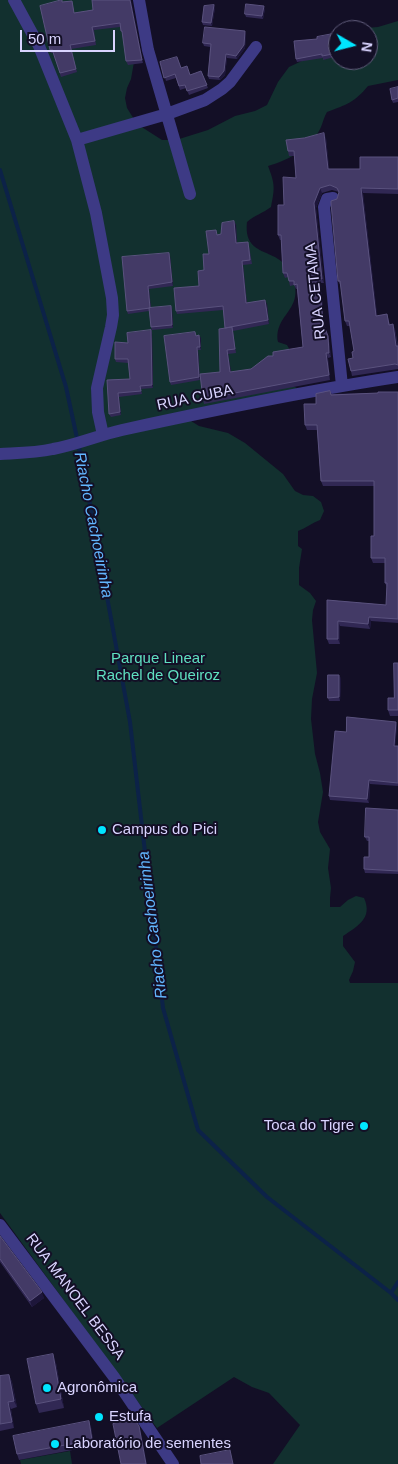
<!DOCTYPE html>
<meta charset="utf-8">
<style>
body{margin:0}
#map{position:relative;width:398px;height:1464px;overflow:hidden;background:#130f26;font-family:Arial,sans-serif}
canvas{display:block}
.north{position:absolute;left:328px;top:20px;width:50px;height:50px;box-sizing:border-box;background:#130f26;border:1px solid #625e7d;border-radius:50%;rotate:98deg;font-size:14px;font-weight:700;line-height:20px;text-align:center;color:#d9d4ff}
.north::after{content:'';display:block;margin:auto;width:18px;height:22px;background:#00e5ff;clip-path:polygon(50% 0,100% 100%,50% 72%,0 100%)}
.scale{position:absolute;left:20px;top:30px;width:95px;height:22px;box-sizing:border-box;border:2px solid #d9d4ff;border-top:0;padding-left:6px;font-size:15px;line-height:18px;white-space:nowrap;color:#d9d4ff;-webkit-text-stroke:4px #130f26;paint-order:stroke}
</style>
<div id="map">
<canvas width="398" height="1464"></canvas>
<div class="north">N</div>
<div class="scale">50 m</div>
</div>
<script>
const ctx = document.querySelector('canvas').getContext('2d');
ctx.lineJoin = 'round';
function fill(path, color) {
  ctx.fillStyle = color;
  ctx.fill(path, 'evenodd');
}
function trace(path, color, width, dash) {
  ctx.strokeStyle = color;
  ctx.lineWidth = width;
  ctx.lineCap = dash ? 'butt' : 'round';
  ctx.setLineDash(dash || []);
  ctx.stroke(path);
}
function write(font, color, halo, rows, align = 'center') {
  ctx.font = font + ' Arial,sans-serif';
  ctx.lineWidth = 4;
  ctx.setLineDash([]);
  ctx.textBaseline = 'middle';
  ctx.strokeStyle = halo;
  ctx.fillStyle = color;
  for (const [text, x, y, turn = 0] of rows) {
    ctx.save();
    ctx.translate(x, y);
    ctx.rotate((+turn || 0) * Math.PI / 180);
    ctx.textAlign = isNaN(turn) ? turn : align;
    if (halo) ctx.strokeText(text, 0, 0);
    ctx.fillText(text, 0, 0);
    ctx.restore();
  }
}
fill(new Path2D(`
 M0,0H118L134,62L131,79L127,88L125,98L127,108L137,124L162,140H176L208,130L235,116L255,111L267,105L278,82L289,67L306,59L338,34V60H368V30H342L378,27L398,21V80L368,86C355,102 346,105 327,112C324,117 323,122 321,127C312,148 289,160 268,166C275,184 275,188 271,207C263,213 255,215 247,222C243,258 276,247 289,270C310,310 273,312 278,342L287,345L292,354L288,383L300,390L191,421L199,426L228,433L245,443L283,474L295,491L303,495L313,496L321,502L324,511L320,520C312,523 306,528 298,531V546L302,549L299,568V585L310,593L316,601L313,610L312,620L317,673L312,699L311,719L315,754L320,773L323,792L318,822L320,832L330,849L328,868L331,888L330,898V907H340L348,900L356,896L364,898C373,918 358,926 343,936V946L355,962L353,971L349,980L350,983H398V1464H273L300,1425L269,1393L252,1387L234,1377L157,1428L0,1213Z
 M70,1451L72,1464H21L20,1460Z`), '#12302f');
trace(new Path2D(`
 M0,170L66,387L83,466L130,722L163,1008L198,1130L267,1197L391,1293L398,1300
 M391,1293L398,1282`), '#0c2248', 4);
trace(new Path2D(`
 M14,0L39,46L77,140L96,213L112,298L113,315L111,327L97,388L98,412L103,435
 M139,0L148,50L190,194
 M77,140L167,114L205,100L222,89L230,82L256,47
 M333,198L327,199L324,207L342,386
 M0,454C18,453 35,453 53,449C76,445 99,435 122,430C214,410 305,391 398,377
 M0,1225L114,1377L173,1464`), '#3d3a85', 12);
fill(new Path2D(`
 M72,1L74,13L93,10L131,1L143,63L128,65L126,61L123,34L121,31L120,27L94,30L96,45L71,49L77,72L61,77L53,53H51L50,50L62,2Z
 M215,8L212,26L203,25L202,22Z
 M265,9L263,19L246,17L245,14Z
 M338,33V56L323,60V58L297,62L296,59L317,39Z
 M246,34L245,48L237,59L227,58L225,75L220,80L209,79L208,76L210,47L204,46L203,43Z
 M160,62L181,68L190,75L201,71L208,88L189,95L186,88L180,90L176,78L166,81Z
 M398,87V102L393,103L392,100Z
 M326,138L329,169H360L398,157V194L363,193L377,316L387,314L390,325L395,329L398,346V369L352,376L351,371L354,351L350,326H347L345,321L341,286L338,281L337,199L339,192L332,190L322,193L316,208L324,283H321L324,327L329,341L331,357L328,358L330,380L204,404L203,399L220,372L225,328L223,310L177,314L176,311L199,286L209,254L218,235L221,234L234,221L236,225L237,243L249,246L252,264L243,265L247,303L267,304L269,324L233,331L236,353L228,354L231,372L251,369L273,356L303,347L297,289H296L294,285L290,286L288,277L285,278L283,273L281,240H280L278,235L284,205L296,178L294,156H289L288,151Z
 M169,253L170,256L173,286L149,289L151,308L171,306L172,309L173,328L152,330L151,327L149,311L128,314L127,311Z
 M151,330L152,334L153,388L141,389L142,394L119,397L121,415L111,417L109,414L107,380L130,379L128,363L116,362L115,359L128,343Z
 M197,336L201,338V350H198L200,380L171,385L170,382Z
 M330,391L332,394L378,393L398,392V623L371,621L370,629L340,626V644H329L327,639V600L386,605L387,587L385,583V563H373L371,558L374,536V486H323L321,481L317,430H307L305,425L316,404Z
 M398,663V716H390L388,710L394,698Z
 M341,678L340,701H329L328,698Z
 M397,725L395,746H398V786L370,784L369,803L330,800L329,796L346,732Z
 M398,810V874L365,873L364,869L369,857V841H367L365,837Z
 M0,1236L44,1298L32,1307L0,1262Z
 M56,1363L64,1408L39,1413L36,1404Z
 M9,1375L12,1382L17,1407L11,1409L14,1428L0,1431V1376Z
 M91,1427L94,1446L19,1460L17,1454Z`), '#312854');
fill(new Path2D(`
 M130,0H131L143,63L142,60Z
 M214,5L215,8L212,26L211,23Z
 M264,6L265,9L263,19L262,16Z
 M245,31L246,34L245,48L237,59L236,56Z
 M226,54L227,58L225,75L220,80L219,77Z
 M324,133L326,138L330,174L328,169Z
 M320,188L322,193L316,208L324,283L322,279L314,203Z
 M361,188L363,193L378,321L376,316Z
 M234,221L236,225L237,247L236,243Z
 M169,253L170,256L173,286L172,282Z
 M242,261L243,265L247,306L246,303Z
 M319,278L321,283L324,327L323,323Z
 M148,286L149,289L151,311L150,308Z
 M265,300L267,304L269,324L268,320Z
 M171,306L172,309L173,328L172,325Z
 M393,324L395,329L398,350L396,346Z
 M151,330L152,334L153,388L152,385Z
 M199,335L201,338V350L200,347Z
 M328,336L329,341L331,357L329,353Z
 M197,347L198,350L200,380L199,377Z
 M227,350L228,354L232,377L230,372Z
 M326,353L328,358L330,380L329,375Z
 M118,393L119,397L121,415L120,412Z
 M369,617L371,621L370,629L368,624Z
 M338,621L340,626V644L338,639Z
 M339,675L341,678L340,701L339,697Z
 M396,722L397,725L395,750L394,746Z
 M369,780L370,784L369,803L367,799Z
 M42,1292L44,1298L32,1307L30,1301Z
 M53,1354L56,1363L64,1408L61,1399Z
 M9,1375L12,1382L17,1407L14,1401Z
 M8,1402L11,1409L14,1428L12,1422Z
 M89,1421L91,1427L94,1446L92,1440Z
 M139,1426L141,1432L147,1464H146Z`), '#1d163a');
const building = new Path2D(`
 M62,0V2L72,1L74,13L93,10L92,0H130L142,60L126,61L122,31H121L120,23L92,27L95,41L70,45L76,69L60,73L52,49L50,50L40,6Z
 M246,4L264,6L262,16L245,14Z
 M214,5L211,23L202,22L204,6Z
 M205,27L245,31L244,45L236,56L226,54L224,71L219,77L208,76L211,44L203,43Z
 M338,33V53L322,56V54L296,59L294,41L317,39V37Z
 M177,57L181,68L187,66L190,75L201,71L207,85L187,91L185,85L179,86L175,74L164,78L160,62Z
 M398,87V98L392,100L390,89Z
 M324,133L328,169H360V157H398V189L361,188L376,316L387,314L389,325L393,324L396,346H398V365L395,364L351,371L348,359L353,358L352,352L354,351L349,321H345L340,281H338L331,203V201L337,199L339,192L337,188L330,185L320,188L314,203L322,279L319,278L323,323L328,336L329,353H326L329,375L203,399L200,374L220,372L219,329L232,327L235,349L227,350L230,372L251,369L268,356H273V352L303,347L297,284L294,285V281H289L287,273H283L281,235H278V205H284L283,177L296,178L294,151H288L286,140L304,138Z
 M234,221L236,243L248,242L250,260L242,261L246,303L265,300L268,320L225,328L223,306L176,311L174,288L199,286L198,271L204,270L203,254H209L206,231L216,230L217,235L221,234L222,223Z
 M169,253L172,282L148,286L150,308L127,311L122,257Z
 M171,306L172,325L151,327L149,308Z
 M151,330L152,385L140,386L141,391L118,393L120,412L109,414L107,380L130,379L128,359H115V342L128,343L127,333Z
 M195,332L196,336L199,335L200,347H197L199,377L170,382L164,336Z
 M330,391L331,395L378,393V392H398V619L369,617L368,624L338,621V639H327V600L386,605L387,583H385V558H371V536H374V481H321L317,425H305L304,404H316V394Z
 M394,663H398V710H388V698H394Z
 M328,675H339V697L328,698Z
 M347,717L396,722L394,746H398V783L369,780L367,799L329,796L335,731L346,732Z
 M366,808L398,810V871L364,869V857H369V837H365Z
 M0,1236L42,1292L30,1301L0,1259Z
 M53,1354L61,1399L36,1404L27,1359Z
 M9,1375L14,1401L8,1402L12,1422L0,1424V1376Z
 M135,1420L139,1426L146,1464H121L113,1424Z
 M89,1421L92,1440L17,1454L13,1436Z
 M230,1450L233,1464H201L200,1456Z`);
fill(building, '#433a66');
trace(building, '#5a527e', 1);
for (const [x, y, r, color] of [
 [102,830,5,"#00e5ff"],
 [364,1126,5,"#00e5ff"],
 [47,1388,5,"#00e5ff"],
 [99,1417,5,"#00e5ff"],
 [55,1444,5,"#00e5ff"]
]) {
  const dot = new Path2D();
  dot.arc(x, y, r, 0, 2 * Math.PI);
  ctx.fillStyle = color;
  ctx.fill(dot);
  trace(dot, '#130f26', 2);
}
write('15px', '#d9d4ff', '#130f26', [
 ["RUA CETAMA",316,291,-96],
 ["RUA CUBA",195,398,-12],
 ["RUA MANOEL BESSA",75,1297,53]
]);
write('15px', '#5fe0c0', '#130f26', [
 ["Parque Linear",158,659],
 ["Rachel de Queiroz",158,676]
]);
write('15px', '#d9d4ff', '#130f26', [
 ["Campus do Pici",112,830],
 ["Toca do Tigre",354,1126,"right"],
 ["Agronômica",57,1388],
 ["Estufa",109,1417],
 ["Laboratório de sementes",65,1444]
], 'left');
write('italic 16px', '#62b6ff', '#130f26', [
 ["Riacho Cachoeirinha",93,525,79],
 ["Riacho Cachoeirinha",153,925,-97]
]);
</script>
